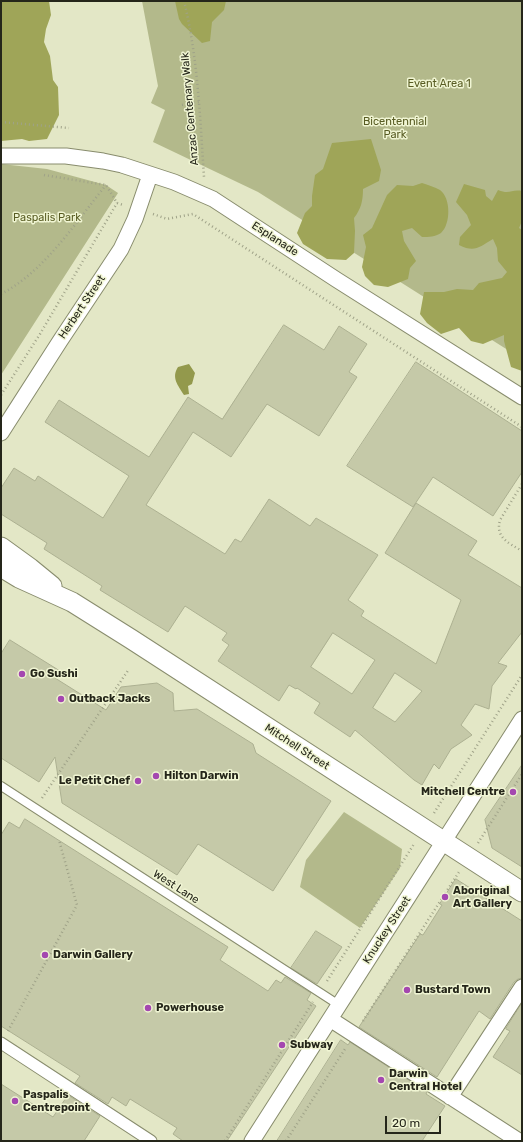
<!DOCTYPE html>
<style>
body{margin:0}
#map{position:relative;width:523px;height:1142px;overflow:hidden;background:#e3e7c6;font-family:Rubik,sans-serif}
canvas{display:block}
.frame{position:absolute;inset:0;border:2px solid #25261a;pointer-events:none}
.scale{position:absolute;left:385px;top:1116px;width:56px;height:18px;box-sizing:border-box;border:2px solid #25261a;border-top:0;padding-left:5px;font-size:12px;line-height:14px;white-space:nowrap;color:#25261a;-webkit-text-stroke:3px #f0f5d3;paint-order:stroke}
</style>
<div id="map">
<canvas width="523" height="1142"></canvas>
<div class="frame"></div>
<div class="scale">20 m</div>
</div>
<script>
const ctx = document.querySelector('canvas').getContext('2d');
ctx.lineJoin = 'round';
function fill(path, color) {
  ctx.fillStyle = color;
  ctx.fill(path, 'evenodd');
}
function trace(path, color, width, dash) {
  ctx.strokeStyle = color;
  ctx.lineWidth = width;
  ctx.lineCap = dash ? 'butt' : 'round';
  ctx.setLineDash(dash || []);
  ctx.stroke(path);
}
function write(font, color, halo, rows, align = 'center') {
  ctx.font = font + ' Rubik,sans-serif';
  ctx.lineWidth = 3;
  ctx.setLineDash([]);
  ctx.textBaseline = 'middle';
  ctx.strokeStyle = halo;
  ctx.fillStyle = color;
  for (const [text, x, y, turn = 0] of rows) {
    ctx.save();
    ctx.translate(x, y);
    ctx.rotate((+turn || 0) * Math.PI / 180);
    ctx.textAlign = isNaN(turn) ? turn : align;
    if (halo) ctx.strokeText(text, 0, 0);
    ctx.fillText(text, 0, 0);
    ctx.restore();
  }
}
fill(new Path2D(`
 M142,1H522V359L258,192L153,142L165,110L151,103L158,86Z
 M1,164L47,169L106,185L118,193L1,375Z
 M344,812L402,849L400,868L360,928L300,887L306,860Z`), '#b3b98b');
fill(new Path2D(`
 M1,1H49L51,15L46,29L44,42L50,56L53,80L58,87L59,115L47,139L29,141L22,139L1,141Z
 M175,1H226L224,10L212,22L210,41L202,43L182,24L179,19Z
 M371,139L381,170L379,181L363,189C363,201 361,209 354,218L355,231L354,253L346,260L327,259L303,244L297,233L305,213L312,206V196L315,175L323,169L332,143Z
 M422,183C428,185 435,187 440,190C451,198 451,224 441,233C435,237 429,237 422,237L412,228L402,231L404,241L416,261L410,268L408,279L388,287L374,285L365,276L362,267L366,247L363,235L372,228L387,195L397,185L413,186Z
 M464,184L485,190L486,196L492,201L498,190C510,195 511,189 522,191V221L519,228L522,230V371L511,367L504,341V335L483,344L471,341L459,328L441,334L427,323L420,314L424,292H444L457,289L473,290L479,283L502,278L507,272L498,261L497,248L493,239C479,247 475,253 459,245L460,237L471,225L467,215L456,202Z`), '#9fa558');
fill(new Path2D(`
 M189,364L195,373L192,384L188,386L189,394L184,395C178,385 171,378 178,367Z`), '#93994c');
const building = new Path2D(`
 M284,325L324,350L339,326L367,344L349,372L357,377L319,436L267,404L231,457L193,432L146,505L225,554L235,539L241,542L269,499L310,526L316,518L378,555L348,600L364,611L361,616L436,664L461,600L385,553L416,503L477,541L468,555L522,588V632L498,663L507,666L492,686L489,709L475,704L461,725L472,735L451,749L439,769L434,764L422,785L414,780L355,730L350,737L314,713L320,703L297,688L296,689L289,685L279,701L218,661L229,645L222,640L227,633L185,606L168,632L100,590L102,586L44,549L47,543L1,514V488L14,468L35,481L38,476L103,518L129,476L45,422L59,400L149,457L188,397L222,419ZM333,633L375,660L352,694L311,667ZM395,673L422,691L395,722L373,708Z
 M416,362L522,431V472L493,516L433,477L413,507L347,466Z
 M10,640L60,671L55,678L106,710L121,687L157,683L173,693L174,711L197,709L253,744L256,753L331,801L273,891L198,844L177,875L62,803L55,757L39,782L1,758V654Z
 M522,765V867L492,848L485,820Z
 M25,819L228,947L220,960L268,991L276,980L281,983L285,977L311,993L307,1000L316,1006L227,1141H183L173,1134L177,1128L130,1099L126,1106L112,1097L108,1104L75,1083L80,1076L1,1026V835L9,822L19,828Z
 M456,879L522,921V978L518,979L514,982L490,1019L479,1011L437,1077L359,1027L420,934L423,935L442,905L440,904Z
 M316,931L342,947L317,984L291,968Z
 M522,1003V1075L493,1057L510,1031L506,1029Z
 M341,1040L348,1045L350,1042L427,1092L426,1094L445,1106L422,1141H277Z
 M1,1084L53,1117L68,1095L100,1116L84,1141H1Z`);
fill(building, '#c5c9a8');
trace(building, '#acb091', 1);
const service = new Path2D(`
 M1,786L339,1005`);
const pedestrian = new Path2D(`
 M1,1043L151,1141`);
const minor = new Path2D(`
 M1,156H66L103,161L122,165L174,182L213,199L337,280L522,397
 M1,433L60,341L121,249L135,219L150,175
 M330,1019L519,1141
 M450,1097L522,987
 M252,1141L522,719`);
const tertiary = new Path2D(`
 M1,547L30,568L52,586
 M1,567L19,578L72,602L131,639L522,892`);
trace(service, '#888c6d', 10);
trace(pedestrian, '#888c6d', 13);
trace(minor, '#888c6d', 17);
trace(tertiary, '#888c6d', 21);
trace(new Path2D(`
 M184,1C198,58 200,118 204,177
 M182,105L199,102
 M1,122L69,128
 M44,175L106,185L117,203L123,205
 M153,214L167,219L193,214L522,427
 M1,294C44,272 76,222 106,185
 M1,395L40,334L117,203
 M522,484L500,520C495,538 509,543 522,551
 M42,798L129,669
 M434,813L522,675
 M478,843L522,774
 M327,981L414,844
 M363,1021L459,872
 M8,1031L77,905L59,840
 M225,1141L313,1002
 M286,1141L345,1049`), '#9fa288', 2.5, [1, 3]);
trace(service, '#fff', 8);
trace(pedestrian, '#fff', 11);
trace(minor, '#fff', 15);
trace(tertiary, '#fff', 19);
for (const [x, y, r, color] of [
 [22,674,4,"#a447b0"],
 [61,699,4,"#a447b0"],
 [156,776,4,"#a447b0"],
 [138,781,4,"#a447b0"],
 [513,792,4,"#a447b0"],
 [445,897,4,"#a447b0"],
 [45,955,4,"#a447b0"],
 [407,990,4,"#a447b0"],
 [148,1008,4,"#a447b0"],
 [282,1045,4,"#a447b0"],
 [381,1080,4,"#a447b0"],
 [15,1101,4,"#a447b0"]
]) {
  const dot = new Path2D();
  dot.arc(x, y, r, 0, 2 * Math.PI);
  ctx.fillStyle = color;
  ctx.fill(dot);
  trace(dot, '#f0f5d3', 1.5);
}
write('11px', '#585c23', '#f0f5d3', [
 ["Event Area 1",439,84],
 ["Bicentennial",395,122],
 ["Park",395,135],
 ["Paspalis Park",47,218]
]);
write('11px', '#25261a', '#f0f5d3', [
 ["Anzac Centenary Walk",190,109,-95],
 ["Esplanade",275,239,33],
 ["Herbert Street",82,307,-56],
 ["Mitchell Street",297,747,33],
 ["West Lane",176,887,33],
 ["Knuckey Street",387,930,-57]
]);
write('bold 11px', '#25261a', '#f0f5d3', [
 ["Go Sushi",30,674],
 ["Outback Jacks",69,699],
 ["Hilton Darwin",164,776],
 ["Le Petit Chef",130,781,"right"],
 ["Mitchell Centre",505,792,"right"],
 ["Aboriginal",453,891],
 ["Art Gallery",453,904],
 ["Darwin Gallery",53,955],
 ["Bustard Town",415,990],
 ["Powerhouse",156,1008],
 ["Subway",290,1045],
 ["Darwin",389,1074],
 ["Central Hotel",389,1087],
 ["Paspalis",23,1095],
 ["Centrepoint",23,1108]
], 'left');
</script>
